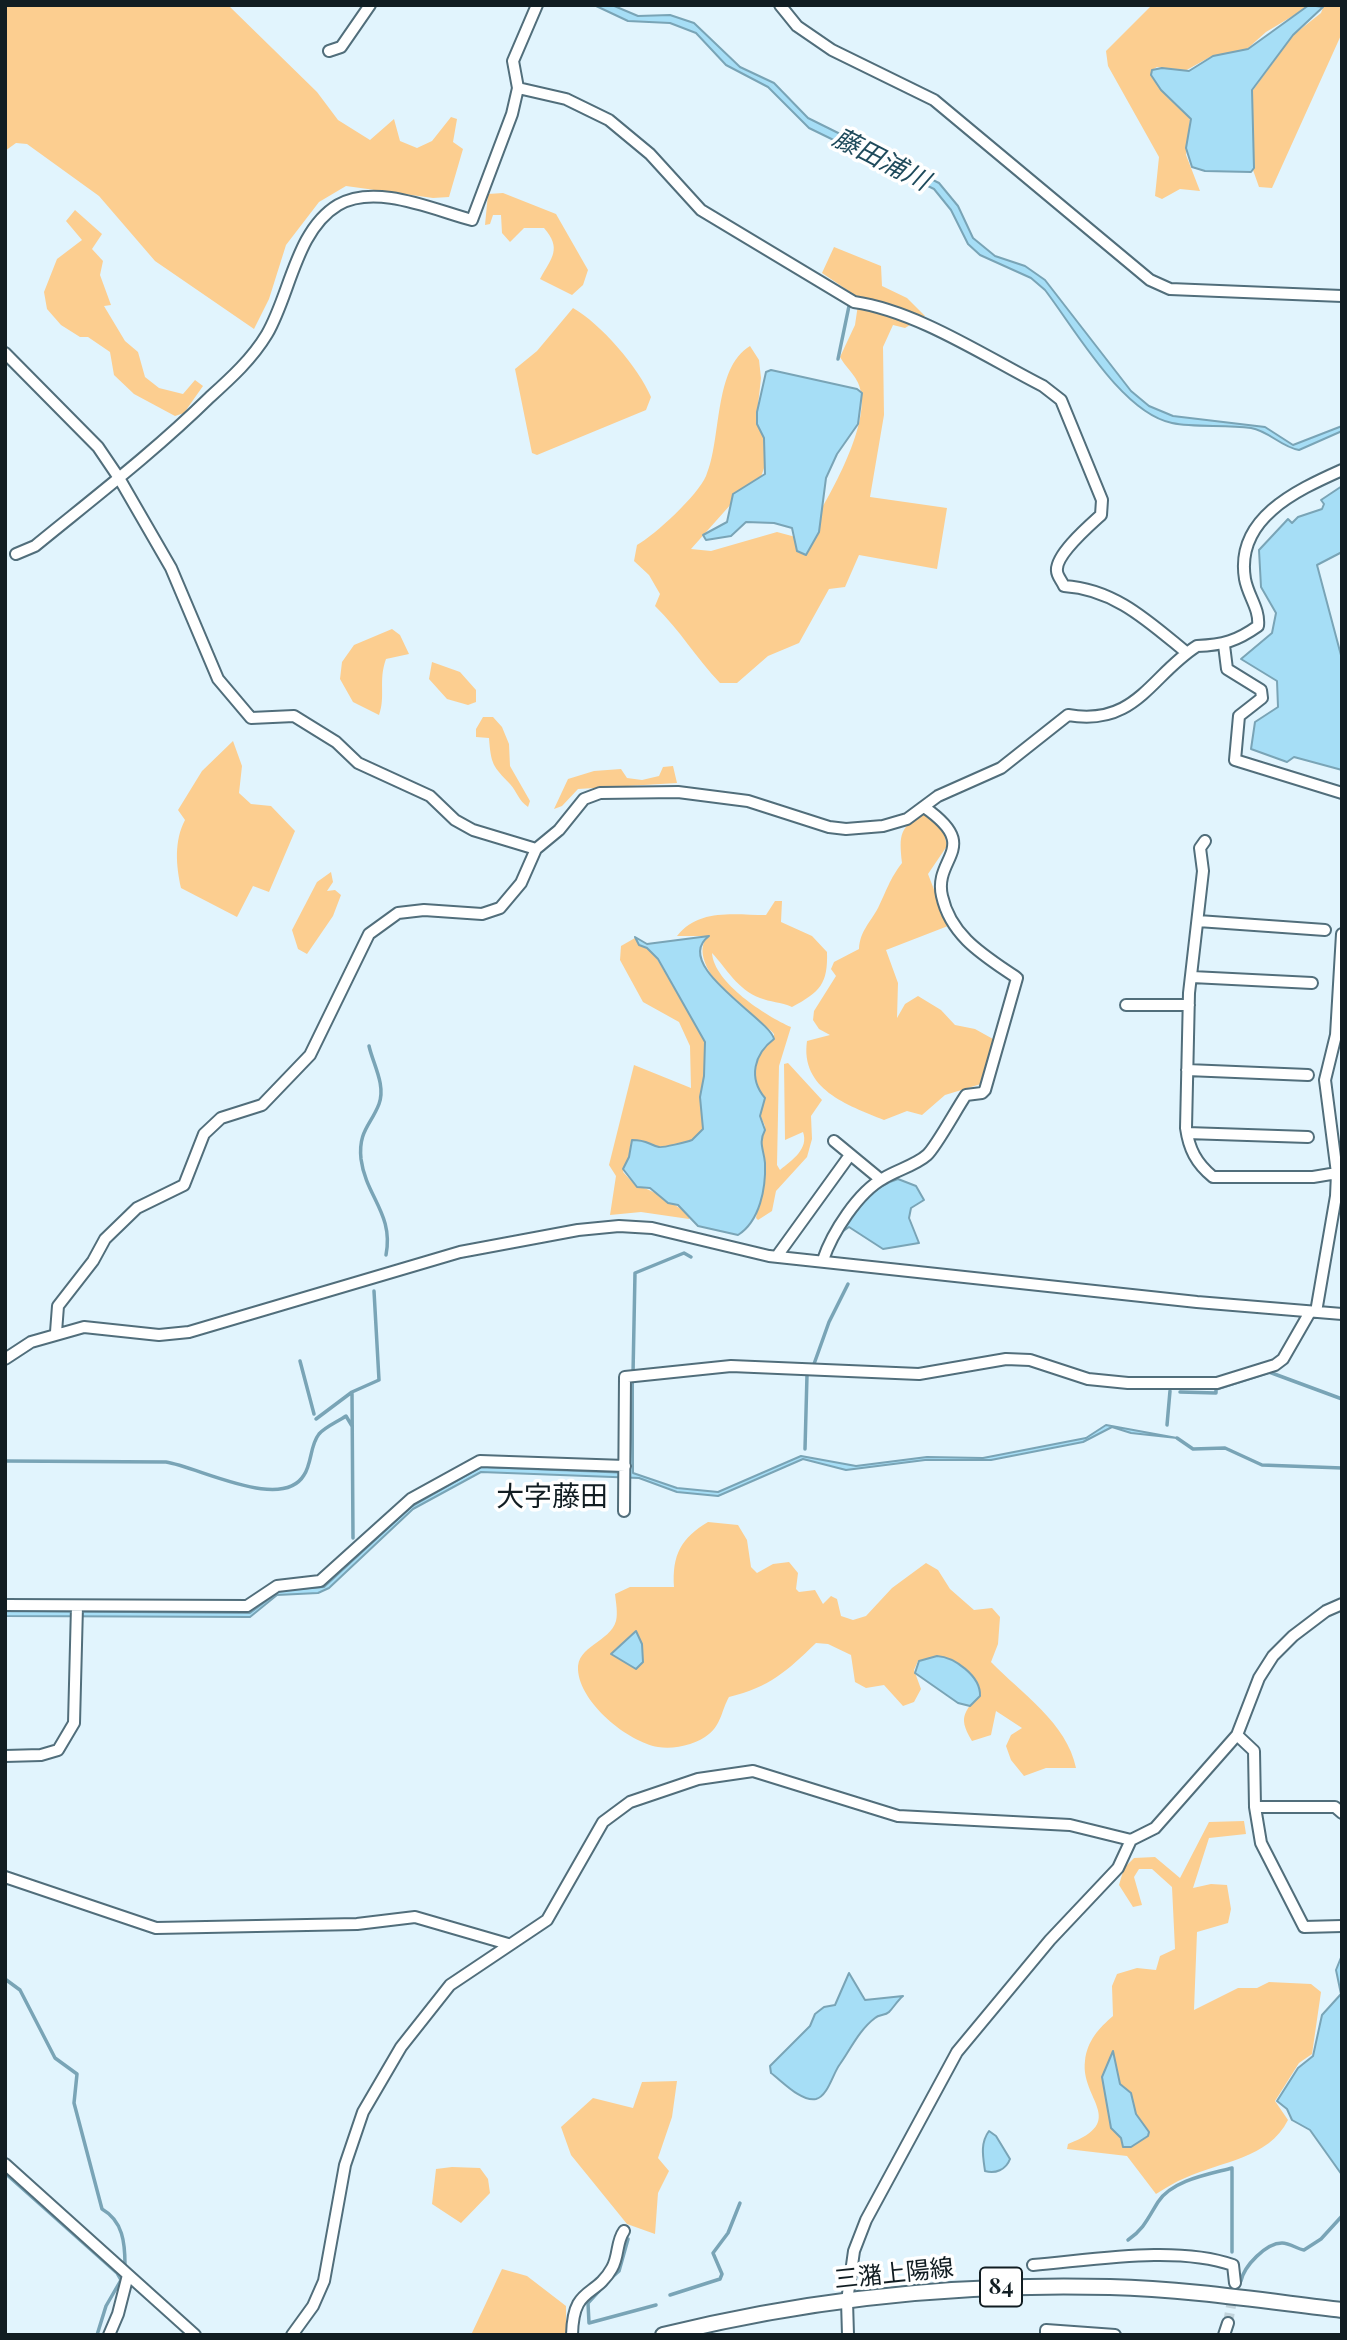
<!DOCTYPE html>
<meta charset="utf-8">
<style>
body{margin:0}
#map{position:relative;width:1347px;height:2340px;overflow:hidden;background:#e1f4fd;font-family:"Playfair Display",serif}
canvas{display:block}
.frame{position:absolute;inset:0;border:7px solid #111d22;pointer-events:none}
</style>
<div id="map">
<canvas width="1347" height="2340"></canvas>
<div class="frame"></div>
</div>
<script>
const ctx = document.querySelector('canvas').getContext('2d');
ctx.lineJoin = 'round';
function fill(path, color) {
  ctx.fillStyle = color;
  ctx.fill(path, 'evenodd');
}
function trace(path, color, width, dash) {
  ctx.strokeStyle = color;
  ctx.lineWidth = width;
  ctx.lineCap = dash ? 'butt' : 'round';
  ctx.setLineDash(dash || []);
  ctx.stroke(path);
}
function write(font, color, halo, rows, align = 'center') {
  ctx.font = font + ' "Playfair Display","Noto Sans JP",serif';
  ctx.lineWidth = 7;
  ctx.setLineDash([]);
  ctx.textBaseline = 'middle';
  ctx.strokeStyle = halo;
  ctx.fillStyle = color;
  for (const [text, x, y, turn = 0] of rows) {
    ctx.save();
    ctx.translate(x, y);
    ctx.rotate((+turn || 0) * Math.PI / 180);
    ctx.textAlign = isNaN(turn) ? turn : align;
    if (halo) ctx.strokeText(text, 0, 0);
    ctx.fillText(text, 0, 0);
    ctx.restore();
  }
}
fill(new Path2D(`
 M5,5H228L317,92L338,120L370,140L394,119L400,141L417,148L432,141L451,117L457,119L453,142L463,149L449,197L433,198L346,186L319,202L286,245L269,299L254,329L155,261L99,196L27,144L16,143L5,151Z
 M1152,5H1311L1266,32L1247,49L1210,57L1183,72L1157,67L1152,70L1151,76L1168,98L1186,111L1190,120L1186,155L1200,191L1180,189L1162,199L1155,196L1159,157L1108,66L1106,51Z
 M1324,5H1342V33L1272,188L1259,187L1253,170L1251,93L1292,36L1321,13Z
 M503,193L556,214L588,270L583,285L572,295L540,279C552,257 562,249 544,228H524L510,242L502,233L501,215H493L490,224L485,225L488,194Z
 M75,210L102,234L92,249L103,261L100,275L111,305L104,306L125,341L138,352L145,377L159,388L183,394L195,380L203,386L184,413L175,416L134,394L114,375L110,352L88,337H80L61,325L47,309L44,292L57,259L82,240L66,221Z
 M834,247L881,266L882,286L907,298L925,316L905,328L893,325L883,347L884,415L870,497L947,508L937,569L859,555L845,587L829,589L799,643L768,656L737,683H720C696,658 680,630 655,606L660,594L649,575L634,561L637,545C655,535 698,495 706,476C722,440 713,368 750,346L759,360L761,378L758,405L767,459L759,483L740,494L691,549L711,551L777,532L803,539C824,507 868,432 861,393C859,377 848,371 840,357L855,325L859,298L822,273Z
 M573,308C600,323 639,368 651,397L646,410L537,455L532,453L515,369L537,351Z
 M392,629L400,635L409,654L386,659C378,681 386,696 379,715L353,702L340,679L342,662L354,645Z
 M432,662L460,672L476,690V702L468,705L447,699L429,679Z
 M483,717H493L502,727L509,744L510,766L530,801L528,807C518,800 518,793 510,784C493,766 491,765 489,738L476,737V729Z
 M233,741L242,766L239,793L251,804L271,806L295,831L269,892L253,886L237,917L181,888C176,865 174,841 185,820L178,810L202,771Z
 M673,766L677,783L578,789L562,806L554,809L568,779L594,771L621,769L627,778L642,780L659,776L663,767Z
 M926,813L942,824L947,846L928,874L948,926L886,950L898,983L897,1018L905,1004L918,996L941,1010L955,1025L975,1029L993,1039L981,1084L945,1095L922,1115L907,1111L884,1120C847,1105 800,1089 807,1041L830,1035L819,1029L813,1020L814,1011L836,976L831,969L834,962L859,949C860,931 870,923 878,908C887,890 889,880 902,863C899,834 899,827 926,813Z
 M331,872L333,882L327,891L335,890L341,895L333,916L307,954L298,949L292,930L317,882Z
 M775,901H782L781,922L812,936L827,952C828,984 820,992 792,1007C781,1002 770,1002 760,998C737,989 727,969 712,953C714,983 766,1016 791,1027L779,1066L777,1165L780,1170C792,1160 809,1149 803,1132L785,1140L784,1064L788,1063L822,1100L811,1116L812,1139L807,1157L776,1191L772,1211L758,1220L756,1218L764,1169L761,1140L765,1126L760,1115L765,1099L754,1084L756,1075L753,1069L762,1049L774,1039V1034C769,1027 762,1026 755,1021C736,1006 686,960 708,936H677C699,908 734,915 766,915Z
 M635,938L639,945L647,948L657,959L705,1041L704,1077L700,1097L703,1130L693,1140C687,1142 662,1148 658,1147C646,1144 646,1139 631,1140L629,1160L623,1172L637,1187C647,1185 681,1208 690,1216L689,1219L641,1212L610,1215L616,1176L609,1165L634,1065L691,1088L690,1046L679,1022L643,1002L620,960L621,946Z
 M708,1522L738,1525L747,1540L751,1567L757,1573L773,1564L789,1562L798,1573L796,1589L799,1592L815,1590L823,1604L831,1596L837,1599L841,1616L853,1620L866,1616L892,1588L926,1563L938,1570L950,1589L974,1610L992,1608L1000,1617L998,1644L991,1662C1021,1693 1067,1723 1076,1768H1046L1024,1776L1011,1760L1006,1746L1011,1735L1022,1728L996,1711L991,1735L972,1741C955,1713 969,1713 979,1689L968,1673L952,1659L918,1661L914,1670L921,1689L914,1702L903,1706L884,1685L866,1688L855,1682L851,1655L828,1644L816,1643C787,1671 770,1687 729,1697C722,1709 721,1725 709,1734C697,1744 675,1750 658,1747C628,1742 580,1703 578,1670C576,1646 610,1642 616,1621C618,1613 616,1603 615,1594L630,1587H674C672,1555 681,1538 708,1522Z
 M1244,1821L1246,1834L1209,1838L1193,1888L1211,1884L1227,1885L1231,1909L1228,1923L1197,1932L1194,2010L1238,1988H1257L1269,1982L1311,1984L1321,1992L1312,2054L1299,2063L1275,2101L1288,2120C1268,2159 1222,2161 1185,2178C1175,2182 1166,2188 1156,2194L1127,2156L1067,2149L1068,2144C1129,2121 1080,2099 1085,2061C1087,2041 1099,2028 1113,2016L1112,1986L1117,1974L1137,1968L1156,1970L1160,1956L1175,1949L1172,1887L1152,1869H1139L1134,1877L1142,1905L1133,1907L1119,1885L1124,1868L1134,1858L1155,1857L1180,1878L1209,1822Z
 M677,2081L672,2117L658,2158L669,2171L658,2193L655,2234L627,2224L571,2155L561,2127L593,2098L633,2108L642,2082Z
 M452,2167L480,2168L488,2179L490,2193L461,2223L432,2204L436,2169Z
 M502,2269L527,2276L566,2306V2335H471Z`), '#fcce90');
const water = new Path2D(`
 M594,5H612L638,16L670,15L694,23L740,67L774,83L808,118L939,183L958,206L973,238L995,256L1025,266L1045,280L1131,391L1149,406L1173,416L1265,427L1293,445L1342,426V431L1299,450C1281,447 1269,431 1251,428C1225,424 1196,428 1172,423C1122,413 1075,329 1045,290L1031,278L980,255L968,244L951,210L934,189L809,128L768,87L726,65L696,33L670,23L628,21Z
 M1309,5L1323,7L1293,35L1252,90L1254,168L1251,172L1205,171L1192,167L1186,148L1191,119L1161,90L1151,75L1152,70L1162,68L1189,71L1213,56L1248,49Z
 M771,370L857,389L862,393L858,424L837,454L826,478L819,532L806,555L797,551L792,528L774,523L746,522L731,536L706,540L703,535L727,522L733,494L765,474L764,438L757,424V412L766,372Z
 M1342,486V552L1317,565L1342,659V770L1294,757L1287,762L1251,749L1255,722L1278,707L1277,681L1241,659L1272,633L1276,613L1261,587L1259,550L1288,519L1292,523L1298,517L1322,509L1324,504L1321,500Z
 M709,936C670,965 770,1019 774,1039C754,1054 748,1078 765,1098L760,1116L765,1130C758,1143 764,1150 765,1163C766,1188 760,1221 738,1235L698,1226L678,1205L668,1203L650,1188L637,1187L623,1169L629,1157L632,1140C648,1140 647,1144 659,1147C662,1148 687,1142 692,1140L703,1129L700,1097L704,1076L705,1042L658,959L647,948L639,945L635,937L647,944Z
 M898,1179L916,1186L924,1200L911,1208L909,1218L919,1243L883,1249L849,1227L842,1232C851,1210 874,1186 898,1179Z
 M633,1372V1473L677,1488L718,1492L801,1456L856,1466L927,1457L983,1458L1086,1438L1106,1425L1177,1438L1131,1433L1112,1427L1083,1442L991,1460H925L846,1470L803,1459L718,1496L677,1492L639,1478L481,1472L413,1509L329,1588L318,1593L277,1595L250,1617L5,1616V1611L250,1613L281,1590L324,1587L411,1507L481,1467L630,1473Z
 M636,1631L642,1644L643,1662L636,1669L611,1654Z
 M937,1656C954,1657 981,1676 980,1696L970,1706L958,1703L915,1673L919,1661Z
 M1342,1955V2175L1310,2130L1292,2120L1287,2109L1277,2101L1298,2068L1313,2056L1322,2015L1341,1994L1336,1970Z
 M849,1973L865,2000L903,1996C897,2001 894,2007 889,2012C885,2016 879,2014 875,2018C859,2030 850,2050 840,2064C833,2073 828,2096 816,2099C801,2102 782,2081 771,2073L770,2066L810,2026L815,2014L824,2007L835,2005Z
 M1113,2051L1120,2084L1131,2093L1136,2114L1149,2132L1148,2136L1131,2147H1123L1121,2138L1111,2128L1102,2077Z
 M989,2131L996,2136L1010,2159C1006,2170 995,2174 985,2171C983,2157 980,2143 989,2131Z`);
fill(water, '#a6def6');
trace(water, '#79a4b6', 2);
trace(new Path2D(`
 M838,359L849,306
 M369,1046C373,1064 386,1085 379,1104C371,1125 358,1131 361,1159C366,1197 394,1214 386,1255
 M300,1361L314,1414
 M814,1364L829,1322L848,1284
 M633,1374L635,1273L684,1253L691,1257
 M352,1392L353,1538
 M1180,1392L1216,1393V1389L1269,1372L1342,1399
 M316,1419L352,1392L379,1380L374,1291
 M1167,1425L1170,1391
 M1177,1438L1193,1449L1225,1448L1262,1465L1342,1468
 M805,1449L807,1375
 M5,1461L166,1462C199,1467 282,1512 304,1475C312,1463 310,1445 319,1434C325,1427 337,1422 346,1416L352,1426
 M5,1979L20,1990L55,2058L77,2074L74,2103L102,2209C123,2221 125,2243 125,2265
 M5,2173L117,2273L121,2280L106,2306L97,2335
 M1128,2240C1144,2229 1148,2218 1158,2202C1172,2180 1210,2174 1232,2168V2252
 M609,2280L619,2271L628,2239
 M1241,2281C1244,2266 1266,2243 1282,2243C1290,2243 1297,2249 1304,2250L1321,2239L1342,2216
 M599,2291L588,2303L589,2323L656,2305
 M670,2295L720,2279L722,2274L713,2253L728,2233L740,2203`), '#79a4b6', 3.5);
trace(new Path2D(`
 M1228,2323L1235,2283`), '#c2d4dc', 10, [10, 5]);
const minor = new Path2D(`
 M780,5L797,26L832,50L934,100L1150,280L1170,289L1342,296
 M329,51L341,47L370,5
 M518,88L566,99L609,120L650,154L701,210L854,302C917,311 986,357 1043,386L1061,400L1102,500L1101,515C1090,525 1055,555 1057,571C1057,576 1062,581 1064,586C1115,589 1149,622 1187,653
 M5,353L98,447L119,478L171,568L218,679L251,718L294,716L336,742L358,763L430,796L455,820L473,830L536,849
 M16,554L35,546C95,497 155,451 210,397C231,378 252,359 267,334C290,295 296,230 338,205C376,183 434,210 472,220L512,114L518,88L513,61L537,5
 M1224,645L1227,669L1261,690L1262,698L1239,716L1235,760L1342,793
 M1205,841L1200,848L1203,871L1189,993L1186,1128C1189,1149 1196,1163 1213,1177H1313L1337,1173
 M1198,921L1325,930
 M1192,977L1312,983
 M1126,1005H1189
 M1187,1070L1308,1075
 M1187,1133L1308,1137
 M834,1141L880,1179
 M777,1256L850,1155
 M823,1260C832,1233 858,1192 884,1178C897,1170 916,1165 927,1155C936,1147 957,1108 966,1095L982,1093L985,1090L1017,978C985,956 951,937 942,896C933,857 983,848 924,807
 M1316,1312L1336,1196L1337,1173L1325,1080L1336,1035L1342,934
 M56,1332L58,1306L93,1261L105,1239L137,1208L184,1185L204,1134L221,1118L262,1105L310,1055L369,934L398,913L424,910L482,914L500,908L521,883L536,849L559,830L584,799L600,793L678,792L748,801L829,827L846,829L883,826L907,819L938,796L1001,768L1068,715C1136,727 1151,675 1197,646C1223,645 1237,641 1258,626C1260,609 1248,596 1245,579C1235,519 1295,491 1342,470
 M5,1359L31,1342L84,1327L159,1335L189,1332L460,1252L578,1230L619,1226L652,1228L769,1256L1197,1302L1342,1314
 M624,1511L625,1377L731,1366L919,1374L1006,1359L1030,1360L1088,1379L1128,1383H1217L1275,1365L1283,1359L1310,1312
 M5,1605L247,1606L277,1586L320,1581L411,1499L480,1461L625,1466
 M1237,1735L1254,1751L1255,1807L1261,1843L1304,1927L1342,1926
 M5,1756L41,1755L58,1750L74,1723L77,1606
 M1255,1807H1335L1342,1813
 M5,1877L156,1928L357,1924L415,1917L508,1944
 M5,2164L195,2335
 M1033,2265C1093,2260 1176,2245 1233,2265L1235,2283
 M109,2335L118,2314L128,2275
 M292,2335L313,2306L324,2281L345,2165L363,2112L401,2047L450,1985L547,1920L603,1822L630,1802L698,1779L753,1771L898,1816L1070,1825L1131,1840L1155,1828L1237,1735L1259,1678L1273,1656L1293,1636L1326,1611L1342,1604
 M572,2335C573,2285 595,2299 612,2268C619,2256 616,2242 624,2231
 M848,2335L847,2301L854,2251L866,2220L957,2052L1050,1940L1118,1868L1131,1840
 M1046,2335V2330L1115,2335
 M1224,2335L1228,2323`);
const major = new Path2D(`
 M663,2335C808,2299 960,2283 1110,2287C1187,2289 1265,2301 1342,2310`);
trace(minor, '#516e7b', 14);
trace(major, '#516e7b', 18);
trace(minor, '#fff', 10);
trace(major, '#fff', 14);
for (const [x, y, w] of [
 [1001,2287,42]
]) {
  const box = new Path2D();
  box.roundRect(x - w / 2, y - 19.5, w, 39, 5);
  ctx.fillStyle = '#fff';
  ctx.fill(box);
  trace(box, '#111d22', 2);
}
write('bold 23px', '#111d22', null, [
 ["84",1001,2287]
]);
write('24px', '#111d22', '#fff', [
 ["三潴上陽線",894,2274,-6]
]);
write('italic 26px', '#1f4b5c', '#fff', [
 ["藤田浦川",881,160,27]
]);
write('28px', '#111d22', '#fff', [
 ["大字藤田",552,1497]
]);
</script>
